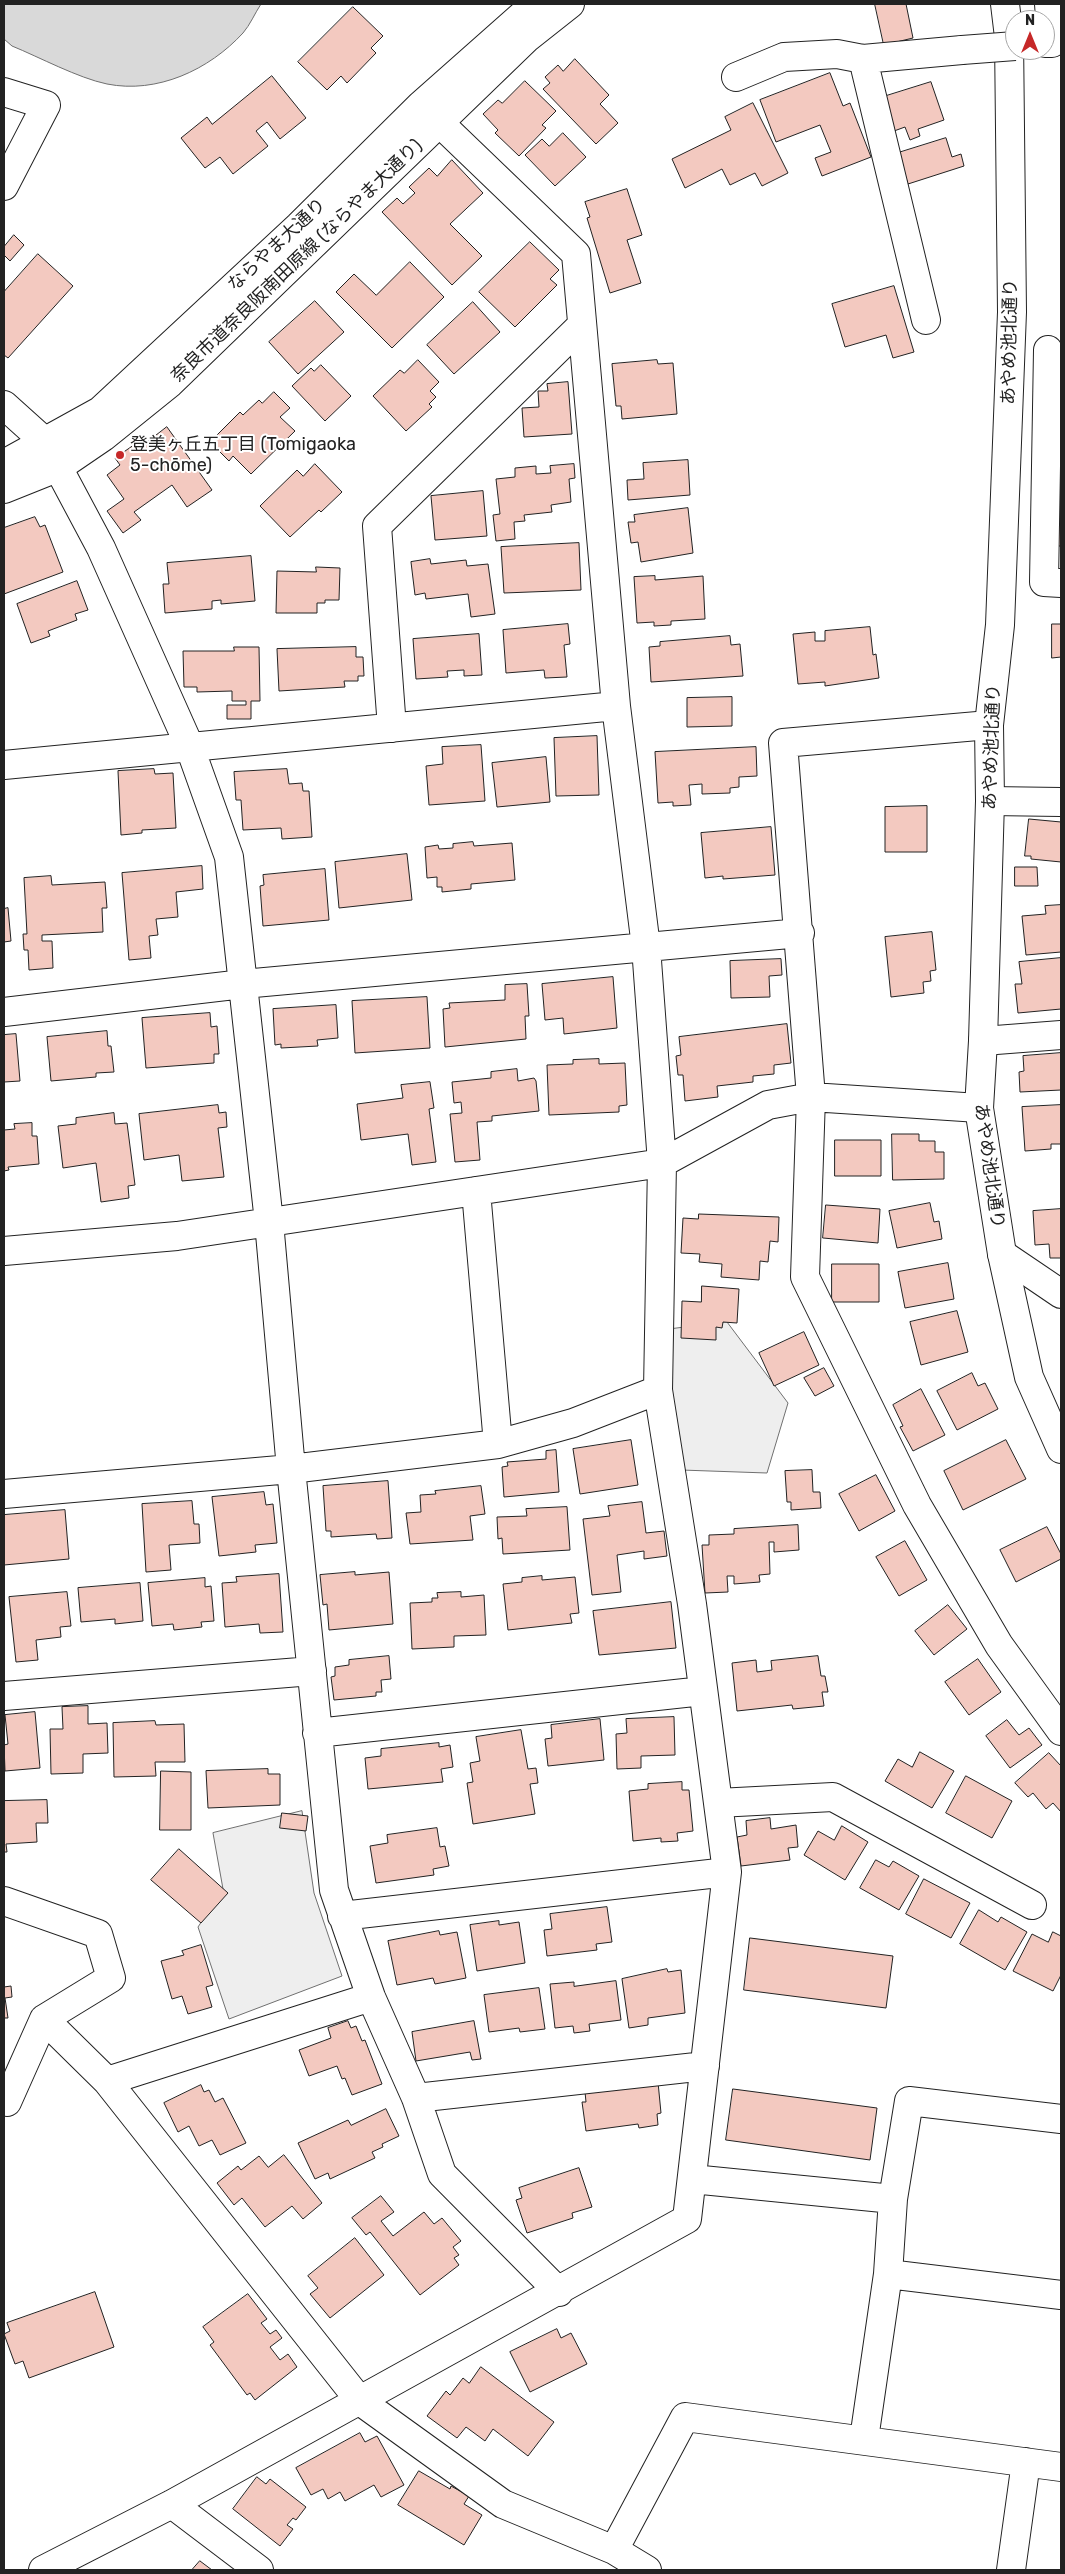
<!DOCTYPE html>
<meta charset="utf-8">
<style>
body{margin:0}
#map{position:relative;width:1065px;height:2574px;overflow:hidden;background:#fff;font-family:Rubik,sans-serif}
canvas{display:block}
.frame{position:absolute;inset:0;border:5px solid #222;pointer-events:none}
.north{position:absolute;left:1005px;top:10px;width:50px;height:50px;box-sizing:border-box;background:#fff;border:1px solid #a7a7a7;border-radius:50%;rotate:0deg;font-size:14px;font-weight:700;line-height:20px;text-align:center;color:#222}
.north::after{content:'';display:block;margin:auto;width:18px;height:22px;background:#c62828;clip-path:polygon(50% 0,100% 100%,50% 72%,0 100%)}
</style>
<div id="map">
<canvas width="1065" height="2574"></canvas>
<div class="frame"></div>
<div class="north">N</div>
</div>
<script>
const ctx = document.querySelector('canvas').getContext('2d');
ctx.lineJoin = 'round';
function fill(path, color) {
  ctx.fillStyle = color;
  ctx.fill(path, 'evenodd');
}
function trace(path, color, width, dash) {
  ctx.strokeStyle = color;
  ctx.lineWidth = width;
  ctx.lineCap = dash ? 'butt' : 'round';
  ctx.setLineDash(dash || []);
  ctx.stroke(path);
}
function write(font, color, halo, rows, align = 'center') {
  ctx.font = font + ' Rubik,"Noto Sans JP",sans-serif';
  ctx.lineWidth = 4;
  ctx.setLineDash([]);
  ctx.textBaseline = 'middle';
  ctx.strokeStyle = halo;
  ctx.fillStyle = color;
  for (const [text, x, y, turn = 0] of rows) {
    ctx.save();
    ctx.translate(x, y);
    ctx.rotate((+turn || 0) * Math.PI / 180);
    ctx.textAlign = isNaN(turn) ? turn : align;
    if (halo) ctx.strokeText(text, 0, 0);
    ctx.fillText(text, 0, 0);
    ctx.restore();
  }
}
const green = new Path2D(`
 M727,1322L788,1403L767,1473L681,1470L664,1330Z
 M302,1811L314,1893L342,1976L229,2019L198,1927L223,1889L213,1833Z`);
fill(green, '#eee');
trace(green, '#6f6f6f', 1);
const water = new Path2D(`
 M4,4H261C255,13 250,25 243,33C209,70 157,94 107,84C78,78 39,57 12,46L4,39Z`);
fill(water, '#d9d9d9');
trace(water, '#6f6f6f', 1);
const building = new Path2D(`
 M875,4H906L913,38L884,45Z
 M353,7L383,36L371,48L376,53L347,83L341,76L327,90L298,62Z
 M575,59L609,95L600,104L618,123L596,144L543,89L550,83L545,77L558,65L563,71Z
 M830,73L843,106L850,103L871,157L822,176L815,158L831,152L820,125L776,142L760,100Z
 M272,76L306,118L280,139L267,122L256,131L268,146L233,174L220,157L205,168L181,138L207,117L212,124Z
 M525,81L556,111L542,125L546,128L519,156L495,133L498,130L483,114L498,100L502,103Z
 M931,82L944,120L918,129L920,136L910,140L905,127L894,131L883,97Z
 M753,103L788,173L762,186L755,173L730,185L722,169L685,188L672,159L731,130L725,117Z
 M563,133L586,157L555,186L525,155L542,139L549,146Z
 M946,138L952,157L961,154L964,166L908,184L898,153Z
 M452,160L483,193L450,224L482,256L452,285L382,212L397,198L403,204L415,193L409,187L429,168L437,176Z
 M627,189L642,235L627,240L641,283L610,293L587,218L590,217L585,202Z
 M14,235L24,245L10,261L4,255V247Z
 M530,242L559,270L550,279L557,285L515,327L479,292Z
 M38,254L73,286L8,358L4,355V292Z
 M410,262L444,297L392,348L336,292L354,274L376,295Z
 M894,286L914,352L893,358L886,335L845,347L832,304Z
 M315,301L344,332L298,374L269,342Z
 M473,302L500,332L454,374L427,345Z
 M418,360L439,382L430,391L436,397L429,404L432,407L406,431L373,396L400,370L404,373Z
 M657,360L658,364L673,363L677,414L622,419L621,406H616L612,364Z
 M321,365L351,396L325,421L292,386L311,368L314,371Z
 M568,382L572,434L524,437L522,408L539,407L538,391H548L547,384Z
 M274,392L290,408L280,417L295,431L251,474L233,456L229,461L210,442L240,412L243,415L259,400L262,403Z
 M167,427L212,490L187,507L172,485L134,512L141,520L123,533L107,511L124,499L107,475L120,465L115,458L141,440L144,444Z
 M688,460L690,495L628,500L627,480L644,479L643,463Z
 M315,464L342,492L321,512L319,510L290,537L260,506L297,470L303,476Z
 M574,464L575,478L569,479L571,502L551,505L552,512L524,515L525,521L514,522L515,539L496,541L493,515L500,514L496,479L515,477V468L536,466V474L551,473L550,466Z
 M483,491L487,536L435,540L431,496Z
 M688,508L693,553L641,562L638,542L631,543L628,522H635L634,515Z
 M35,517L40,527L45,525L63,572L4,594V528Z
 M1057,520H1061V546H1057Z
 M579,543L581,590L504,593L501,547Z
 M251,556L255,601L221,604V600L212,601V609L165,613L163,584H169L167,563Z
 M430,559L431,564L466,560L467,566L488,564L495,614L471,617L468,594L426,599L425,593L415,595L411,562Z
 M316,567L340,568L339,600H325V603H317V613H276L277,571L316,572Z
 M655,576V580L703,576L705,619L671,621V625L654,626V622L637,623L634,577Z
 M77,581L88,610L75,614L77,620L48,631L50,636L31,643L17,604Z
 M568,624L570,644L564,645L567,677L545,678L544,670L506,673L503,630Z
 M1052,624H1061V657L1052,658Z
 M870,627L873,655L876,654L879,678L825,686V682L798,684L793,634L815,632V641H825V631Z
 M479,634L482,675L464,676V670L447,671L448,677L416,679L413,639Z
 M730,636L731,645L740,644L743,676L651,682L649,647L660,646V642Z
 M234,647H259L260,701H251V719H227V705H246V701H232V691L197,692V687H184L183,651H234Z
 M356,647V657H363L364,676H358V681H344L345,687L279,691L277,649Z
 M732,697V726L687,727V698Z
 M597,736L599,795L556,796L554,738Z
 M481,745L485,801L429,805L426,766L443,764L442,747Z
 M756,747L757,776L739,777V787L730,788V793L702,794V784L689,785L691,805L673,806V802L658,803L655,752Z
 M546,757L550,802L497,807L492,763Z
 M154,769L155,774L173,773L176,828L142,830V833L121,835L118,771Z
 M287,769L289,784L302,783L303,791H309L312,837L282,839L281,828L243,830L241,800H236L234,772Z
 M927,806V852H885V807Z
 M1029,819L1061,822V862L1031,859V856H1025Z
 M771,827L775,875L723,879V876L705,878L701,833Z
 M473,842L474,846L512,843L515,880L471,884V889L442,892V887H437V877L427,878L425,847L438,845L439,849L453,848V844Z
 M407,854L412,900L339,908L335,862Z
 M202,866L203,889L176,892L178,917L156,919L158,935L149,936L151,958L129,960L122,873Z
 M1015,867H1037L1038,886H1015Z
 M325,869L329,920L263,926L260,886L264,885L263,875Z
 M51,876L52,885L105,882L107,908H102L103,932L42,935V941H52L53,968L29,970L28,950H24L23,934H27L24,878Z
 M1061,905V952L1026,955L1022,916L1046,914L1045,906Z
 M8,908L11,941L4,942V909Z
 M932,932L936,970L930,971L931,981L923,982L924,993L891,997L885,937Z
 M1061,958V1009L1018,1013L1015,984H1022L1019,962Z
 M781,959L782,975L769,976L770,997L731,998L730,961Z
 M613,977L617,1028L564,1034L563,1018L545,1020L542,984Z
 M527,984L529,1016H525L526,1039L445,1047L443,1009L450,1008L449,1003L505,1000V985Z
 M427,997L430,1048L355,1053L352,1001Z
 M336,1005L338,1038L317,1040L318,1046L281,1048V1044L275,1045L273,1009Z
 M210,1013L211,1027L217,1026L219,1054H214V1063L146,1068L142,1018Z
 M787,1024L791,1063L774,1065V1074L753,1076V1082L717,1086L718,1097L685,1101L683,1075H678L676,1056L681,1055L679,1037Z
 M107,1031L108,1046H111L114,1072L96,1073V1077L51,1081L47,1037Z
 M16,1034L20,1081L4,1082V1035Z
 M1061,1053V1090L1020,1092L1019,1072L1024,1071L1023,1056Z
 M599,1059V1064L625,1063L627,1105L619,1106V1112L549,1115L547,1065L573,1064V1060Z
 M517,1069L518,1081L534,1078L536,1081L539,1111L492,1116V1121L477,1122L480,1160L455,1162L450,1114L462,1113L461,1102L454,1103L452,1082L491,1078V1072Z
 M430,1082L434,1108L429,1109L436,1162L412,1165L408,1134L361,1140L357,1104L403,1098L401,1085Z
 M218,1105L219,1113L226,1112L227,1127L218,1128L224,1177L182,1181L179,1155L144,1160L139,1114Z
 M1061,1105V1144H1051V1149L1025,1151L1022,1107Z
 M114,1113L115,1124L127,1123L135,1185L128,1186L129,1198L101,1202L96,1163L63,1168L58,1126L76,1124V1118Z
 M32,1123V1136H37L39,1164L8,1167L9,1170L4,1171V1130L15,1129L14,1124Z
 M892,1134H919V1141H935V1152H944V1179L893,1180Z
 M835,1140H881V1176H835Z
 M930,1203L934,1222L939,1221L942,1239L897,1248L889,1211Z
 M826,1205L880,1209L878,1243L823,1238Z
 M1061,1209V1258H1050L1049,1244L1035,1245L1033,1211Z
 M699,1214L779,1217L778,1242L770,1241L768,1262L760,1261L759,1280L721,1277L722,1264L699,1262L700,1254L681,1253L683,1218L698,1219Z
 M948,1263L954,1299L905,1308L898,1272Z
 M832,1264H879V1302H832Z
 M702,1286L739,1289L737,1323L723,1322L722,1328L716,1327V1340L681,1338L682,1301L701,1302Z
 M957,1311L968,1352L921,1365L910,1322Z
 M804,1332L819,1365L774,1386L759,1353Z
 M824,1368L834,1386L815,1396L804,1378Z
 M972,1373L978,1386L985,1383L998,1409L957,1430L937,1391Z
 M921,1389L945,1435L913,1451L900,1427L903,1426L893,1405Z
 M631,1440L638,1485L580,1494L573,1449Z
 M1006,1440L1026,1479L963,1510L944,1471Z
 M556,1450L559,1492L504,1497L502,1467L508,1466L507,1462L546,1459V1451Z
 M812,1470L813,1492H820L821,1508L791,1510V1502H787L785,1471Z
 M876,1475L895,1511L859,1531L839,1494Z
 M388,1481L392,1538L377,1539L376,1534L331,1537V1531H326L323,1486Z
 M481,1486L485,1514L470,1516L473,1540L410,1544L406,1513L421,1512L420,1495L436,1494L435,1491Z
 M264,1492L266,1505L273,1504L277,1543L255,1545L256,1552L219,1556L212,1497Z
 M192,1501L194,1524H199L200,1543L169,1545L171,1570L146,1572L142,1504Z
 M642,1502L646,1533L664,1531L667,1556L644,1559V1551L617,1555L621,1592L592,1595L583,1519L610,1516L608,1506Z
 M567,1507L570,1550L503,1554L502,1538L498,1539L497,1517L527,1516L526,1509Z
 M65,1510L69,1559L4,1565V1515Z
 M798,1525L799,1550L774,1552V1542H769L770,1574L759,1575L760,1582L734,1584V1576H727L728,1592L705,1593L702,1545H709V1535L734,1534V1529Z
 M1047,1527L1061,1554V1559L1016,1582L1000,1550Z
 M905,1541L927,1580L899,1596L876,1557Z
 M355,1572V1575L389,1572L393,1624L329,1630L327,1604L323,1605L320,1575Z
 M279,1574L283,1632L260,1633L259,1624L225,1627L222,1583L237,1582L236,1577Z
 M542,1576V1580L575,1577L579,1613L570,1614L572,1623L508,1630L503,1584L522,1582V1578Z
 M205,1578V1587L211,1586L214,1621L201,1622L202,1627L174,1630L173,1624L152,1626L148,1583Z
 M140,1583L143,1621L115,1624V1619L81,1622L78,1588Z
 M67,1592L71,1626L60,1627L61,1637L36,1640L38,1660L16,1662L9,1597Z
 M461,1592V1597L484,1595L486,1635L454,1636V1647L412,1649L410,1603L432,1602V1598H438L437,1593Z
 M671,1602L676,1648L599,1655L593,1611Z
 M948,1605L967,1629L934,1655L915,1631Z
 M389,1656L391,1679L381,1680L382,1692H376V1696L334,1700L331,1677L335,1676V1667L349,1665V1660Z
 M818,1656L821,1676H825L828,1692H822L824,1706L793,1709L792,1705L737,1711L732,1663L756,1660L757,1672L772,1670L771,1661Z
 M978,1659L1001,1692L969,1715L945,1682Z
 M88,1706V1724L107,1723L108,1753L83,1754V1773L51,1774L50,1729H63L62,1707Z
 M35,1712L40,1768L5,1771L4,1745L8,1744L5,1715Z
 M674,1717L675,1755L641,1756V1768L617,1769L616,1734L627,1733L626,1719Z
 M600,1719L604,1760L548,1766L545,1739L552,1738L551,1725Z
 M1007,1720L1019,1735L1029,1728L1042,1745L1010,1768L986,1736Z
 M155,1721L156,1725L184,1724L185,1762H155L156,1776L114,1777L113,1723Z
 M521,1730L528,1769L536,1768L538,1783L530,1784L535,1814L473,1824L467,1783L473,1782L470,1763L480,1761L476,1737Z
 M439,1743V1747L450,1745L453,1767L441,1769L443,1782L368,1789L365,1758L381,1756V1749Z
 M920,1752L954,1771L932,1808L885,1781L898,1759L912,1767Z
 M1049,1753L1061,1766V1812L1053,1803L1046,1809L1033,1793L1028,1797L1015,1783Z
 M268,1769V1774H280V1805L208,1808L206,1771Z
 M161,1771L191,1772V1830H160Z
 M966,1776L1012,1801L992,1838L946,1813Z
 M682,1782V1790H689L693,1831L677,1833L678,1841L661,1842V1838L633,1841L629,1791L648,1789V1784Z
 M47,1800L48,1823H36L37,1842L6,1844L7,1852H4V1801Z
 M282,1813L308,1816L306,1831L280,1828Z
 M770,1818L771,1829L796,1825L798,1847L788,1848L790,1860L741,1866L737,1837L747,1835L746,1821Z
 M842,1826L868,1842L845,1880L804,1855L818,1831L834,1840Z
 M437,1828L440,1847L445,1846L449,1866L433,1869L434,1875L376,1883L370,1846L388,1843L387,1835Z
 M179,1849L228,1893L201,1923L151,1880Z
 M876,1860L889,1867L893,1861L919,1876L899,1910L860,1888Z
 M924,1879L970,1903L951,1938L906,1914Z
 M607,1907L612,1942L596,1944L597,1950L547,1956L544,1930L552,1929L550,1914Z
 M979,1910L998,1922L1001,1917L1027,1932L1005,1970L960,1944Z
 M499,1921V1925L519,1922L525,1963L477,1971L470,1925Z
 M439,1931L440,1935L457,1932L466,1978L435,1984L433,1978L397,1985L388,1941Z
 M1053,1932L1061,1936V1975L1053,1991L1013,1971L1032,1934L1048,1942Z
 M750,1938L893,1956L886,2008L744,1990Z
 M201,1945L213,1985L206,1987L212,2007L188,2014L182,1996L172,1999L161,1961L184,1955L182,1951Z
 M667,1969L668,1972L681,1970L685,2013L648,2018V2025L629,2028L622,1979Z
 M616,1981L621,2020L589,2024L590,2031L574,2033L573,2026L555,2028L550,1984L574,1982V1986Z
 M4,1985V1987L11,1986L12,1997L5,1998L8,2018H4Z
 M539,1988L545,2029L520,2032L519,2028L489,2032L484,1995Z
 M348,2021L351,2028L356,2026L362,2041L365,2040L382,2084L352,2095L345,2078L342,2079L337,2066L309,2076L299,2050L331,2038L328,2028Z
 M474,2021L481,2059L472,2060L470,2052L416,2061L412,2032Z
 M658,2082L661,2113L657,2114L658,2125L639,2128L638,2124L586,2131L582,2102H586L585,2092Z
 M201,2085L204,2092L209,2090L215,2102L223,2098L246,2143L220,2155L212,2140L199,2146L189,2126L178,2132L164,2103Z
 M733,2089L877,2108L870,2160L726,2140Z
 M386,2109L399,2136L382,2144L383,2147L372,2152L375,2158L330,2179L328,2173L315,2179L298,2143L348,2120L351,2125Z
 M284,2155L322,2203L303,2219L292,2206L265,2227L242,2198L234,2205L217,2183L238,2166L241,2170L259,2156L268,2167Z
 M579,2168L592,2207L572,2213L573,2218L527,2233L516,2200L522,2198L519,2188Z
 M381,2196L394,2212L381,2221L393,2236L424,2212L434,2224L442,2218L461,2241L453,2247L459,2255L454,2258L459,2265L420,2295L370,2232L366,2235L352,2218Z
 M355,2238L384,2275L330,2318L310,2294L318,2288L308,2276Z
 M95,2292L114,2347L29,2378L23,2361L15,2364L4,2334L10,2331L7,2323Z
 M248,2294L267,2319L261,2323L270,2334L276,2330L282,2338L270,2347L280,2360L288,2354L297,2367L255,2400L250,2393L247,2395L210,2345L214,2342L203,2327Z
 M557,2329L561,2338L571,2333L587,2364L530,2392L510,2352Z
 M481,2367L554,2422L528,2456L493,2429L485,2441L466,2427L457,2438L427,2416L446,2391L450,2395L463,2378L469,2383Z
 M360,2433L365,2442L377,2436L404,2485L381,2497L374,2485L345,2501L340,2492L328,2499L323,2489L311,2495L296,2468Z
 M419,2471L450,2489L451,2486L469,2496L464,2504L482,2515L464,2545L398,2505Z
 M257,2477L266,2484L270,2479L306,2507L296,2520L293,2518L287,2525L293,2529L280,2546L233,2509Z
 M200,2561L212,2570H192Z`);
fill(building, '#f3c9c0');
trace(building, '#222', 1);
const minor = new Path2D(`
 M1045,43H1052L1049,4
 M736,77L784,57L837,54L863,59
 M4,92L46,105L4,186
 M926,320L863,59L962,50
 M1048,350L1044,582L1061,583
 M4,405L44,441L101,548L189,745L229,857L269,1222L291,1469L334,1890L371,1997L416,2098L442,2174L559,2292
 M989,725L783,743L811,1097L805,1277L917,1505L999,1645L1061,1731
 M392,728L377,526L582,325
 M4,765L616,706
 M990,801L1061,802
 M4,1012L243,984L800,933
 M983,1041L1061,1035
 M476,1191L498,1444
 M4,1251L177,1236L662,1163L768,1105L811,1097L979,1108
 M1002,1254L1061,1294
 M4,1494L291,1469L498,1444L573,1423L658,1390
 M4,1696L312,1671
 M317,1733L703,1691
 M718,1803L833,1797L1032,1905
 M4,1901L98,1934L111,1978L44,2019L7,2102L4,2101
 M342,1916L727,1872
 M44,2019L107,2081L371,1997
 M107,2081L360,2401L503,2504L614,2550
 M416,2098L705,2066
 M692,2179L893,2199
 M888,2274L1061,2295
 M864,2439L888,2274L893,2199L909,2101L1061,2119
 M172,2504L259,2570
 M43,2570L172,2504L687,2219L727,1872L692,1604L658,1390L662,1163L646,947L616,706L576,254L422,106
 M647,2570L614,2550L685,2417L1061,2467
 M1011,2570L1026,2462`);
const tertiary = new Path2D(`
 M1005,4L1009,37L1012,312L1000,625L989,725L990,801L983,1041L979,1108L1002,1254L1029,1377L1061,1449
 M4,464L100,411L299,226L421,105L535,4
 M4,489L59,467L103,437L170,383L527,38L570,4`);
trace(minor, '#222', 30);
trace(tertiary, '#222', 30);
trace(minor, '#fff', 28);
trace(tertiary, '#fff', 28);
const minorBridge = new Path2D(`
 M962,50L1015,46`);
trace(minorBridge, '#222', 30, []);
trace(minorBridge, '#fff', 28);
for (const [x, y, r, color] of [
 [120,455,5,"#c62828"]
]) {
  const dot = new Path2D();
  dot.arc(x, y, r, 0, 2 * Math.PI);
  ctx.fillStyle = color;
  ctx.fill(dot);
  trace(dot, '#fff', 2);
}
write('18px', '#222', '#fff', [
 ["ならやま大通り",277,245,-43],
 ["奈良市道奈良阪南田原線 (ならやま大通り)",297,261,-44],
 ["あやめ池北通り",1010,342,-89],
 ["あやめ池北通り",992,747,-88],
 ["あやめ池北通り",989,1166,82]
]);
write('18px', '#222', '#fff', [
 ["登美ヶ丘五丁目 (Tomigaoka",130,445],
 ["5-chōme)",130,466]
], 'left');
</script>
